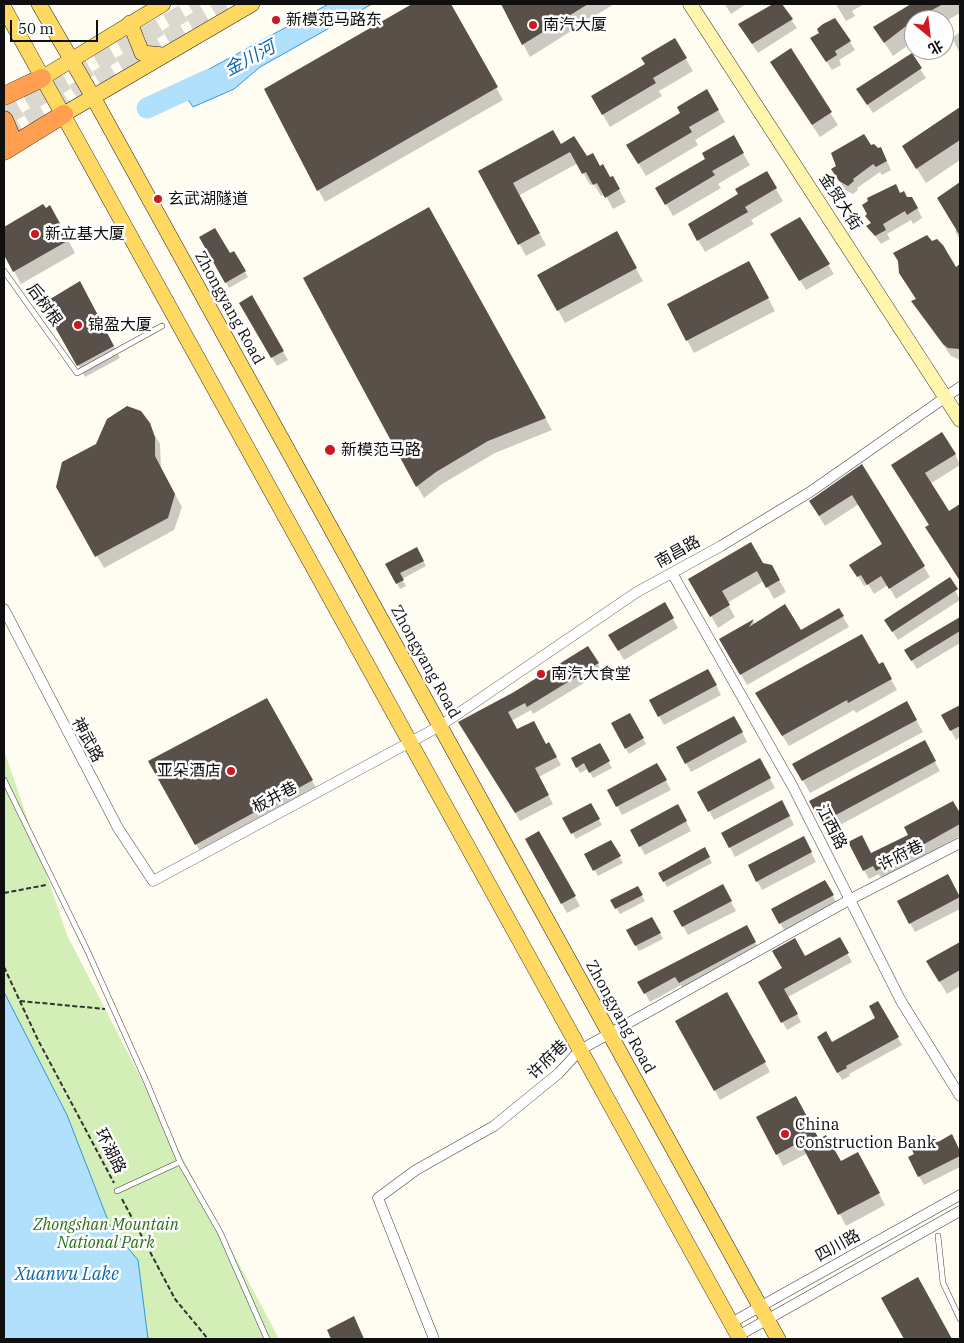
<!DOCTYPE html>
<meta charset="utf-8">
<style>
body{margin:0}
#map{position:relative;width:964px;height:1343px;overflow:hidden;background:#fffcf1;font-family:"IBM Plex Serif","Noto Sans SC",serif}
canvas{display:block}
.frame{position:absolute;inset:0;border:5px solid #0f0f0f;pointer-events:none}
.north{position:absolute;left:904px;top:10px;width:50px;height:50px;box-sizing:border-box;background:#fff;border:1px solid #9f9f9f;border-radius:50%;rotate:151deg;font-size:14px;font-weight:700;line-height:20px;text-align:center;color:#0f0f0f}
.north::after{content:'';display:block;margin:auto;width:18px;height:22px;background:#cf1721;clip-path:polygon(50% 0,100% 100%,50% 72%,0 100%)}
.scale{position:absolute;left:10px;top:20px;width:88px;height:22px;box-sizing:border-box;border:2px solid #0f0f0f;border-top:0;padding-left:6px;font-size:15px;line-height:18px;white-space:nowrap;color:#0f0f0f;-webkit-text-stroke:4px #fff;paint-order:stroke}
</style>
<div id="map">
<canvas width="964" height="1343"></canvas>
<div class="frame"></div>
<div class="north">北</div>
<div class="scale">50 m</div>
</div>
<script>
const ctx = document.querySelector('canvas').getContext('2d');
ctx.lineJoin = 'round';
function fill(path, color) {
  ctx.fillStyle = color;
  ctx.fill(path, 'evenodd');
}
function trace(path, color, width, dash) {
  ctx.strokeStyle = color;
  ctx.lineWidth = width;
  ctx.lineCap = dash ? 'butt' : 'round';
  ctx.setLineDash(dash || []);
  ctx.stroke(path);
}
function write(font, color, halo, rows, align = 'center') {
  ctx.font = font + ' "IBM Plex Serif","Noto Sans SC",serif';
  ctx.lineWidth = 5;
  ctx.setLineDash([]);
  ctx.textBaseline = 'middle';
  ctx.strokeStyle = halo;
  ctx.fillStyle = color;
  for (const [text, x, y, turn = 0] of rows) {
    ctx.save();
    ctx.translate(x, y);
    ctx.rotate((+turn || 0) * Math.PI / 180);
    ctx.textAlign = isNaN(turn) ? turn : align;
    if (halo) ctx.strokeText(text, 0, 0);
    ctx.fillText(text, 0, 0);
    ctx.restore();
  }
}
fill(new Path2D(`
 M4,750L67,935L166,1127L279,1339H4Z`), '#d3eeb6');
const water = new Path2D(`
 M329,4H372L260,67L234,89L193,107L179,86Z
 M4,992L67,1115L111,1228L138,1260L148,1339H4Z`);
fill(water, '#b0e0fc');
trace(water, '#2f97db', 1);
fill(new Path2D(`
 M414,4H450L503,100L325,202L265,90Z
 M502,4H614L530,57Z
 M725,4H746L731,14Z
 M775,4H780L797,28L758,53L739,25Z
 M836,4H864L852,11L855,16L846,21Z
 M913,4H960V13L944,22V20H914V41L893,56L875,28Z
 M960,32V53L952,38Z
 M675,40L693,71L659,91L662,96L610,127L592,96L646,64Z
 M850,42L855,50L839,60L841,65L832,70L817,47Z
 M790,50L838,125L820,137L778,74Z
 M911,55L926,78L873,113L863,98Z
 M707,91L725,122L695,140L698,145L646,176L628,146L682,113Z
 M960,108V160L926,183L903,147Z
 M733,137L750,165L718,184L721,188L673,216L657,188L707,159Z
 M561,145L586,158L610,179L612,177L626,202L613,209L605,194L601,196L594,184L590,185L578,163L518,196L546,245L526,256L480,172Z
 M871,147L883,153L891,170L882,175L880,172L857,188L858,190L853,194L845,190L833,169Z
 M766,172L783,201L751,220L754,224L705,252L689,224L739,195Z
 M960,184V240L955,231L957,230L938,199Z
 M907,199L917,207L922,218L913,224L911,220L887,234L890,239L881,244L868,226L872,224L867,216Z
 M43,206L57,219L75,253L21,284L4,253V228Z
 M428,209L552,430L495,453L442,484L424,498L417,486Z
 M799,219L834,274L806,290L772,234Z
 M201,237L230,255L234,253L248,277L229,288Z
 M623,245L643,281L565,323L539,275Z
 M960,265V360L951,356L913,302Z
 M755,274L775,311L694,353L668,305Z
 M86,295L120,358L85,377L44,304Z
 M251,297L288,360L277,366L240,303Z
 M127,408L152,431L160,444L161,469L182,507L174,530L104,568L57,487L97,445L103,428L115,414Z
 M955,454L960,465L930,484L949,513L960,506V580L933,538L930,525L892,466Z
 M862,466L930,577L896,599L888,585L874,594L868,584L864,586L857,575L884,544L859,504L825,526L816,511Z
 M417,549L426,566L402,579L406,586L400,589L387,565Z
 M762,564L771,566L786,592L774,599L764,581L727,603L735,617L718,628L690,580Z
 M949,579L960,600L898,640L891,629Z
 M664,603L678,628L624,660L610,636Z
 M839,610L849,627L747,685L721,639L753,621L755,624L801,632Z
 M960,618V643L917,669L906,651Z
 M882,663L897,690L856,713L854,710L789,746L762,704Z
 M598,664L602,672L533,714L531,710L511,721L517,731L546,745L549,744L561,765L539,777L553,804L520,821L465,731Z
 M708,670L721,695L664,725L659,716Z
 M266,700L319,793L203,856L150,762Z
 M906,703L923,732L810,793L794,764Z
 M960,706V737L956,740L943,716Z
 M630,714L646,744L629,754L613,724Z
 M739,726L747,742L691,772L677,747Z
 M924,742L940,771L827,832L811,801Z
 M599,744L612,768L593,778L588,769L580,773L573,759Z
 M760,760L775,788L714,820L699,792Z
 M657,765L671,790L622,815L609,790Z
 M782,801L794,825L735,857L723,833Z
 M953,802L960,815V836L882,879L879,874L869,879L864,870L871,855L910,835Z
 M590,804L602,825L576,839L564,818Z
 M678,806L691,831L645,855L631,830Z
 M538,832L580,906L567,913L526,839Z
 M803,837L816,862L762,890L749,866Z
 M611,842L623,863L598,876L586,854Z
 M705,849L712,863L667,887L660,873Z
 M825,882L838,905L785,932L773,909Z
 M953,885L960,899V909L915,932L910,923Z
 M722,886L736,911L688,935L675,911Z
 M637,888L645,901L620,914L612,901Z
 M652,919L663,939L639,951L628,931Z
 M751,935L760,951L684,991L681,985L650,1002L639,982Z
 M839,938L852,962L788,997L801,1022L787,1030L760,982Z
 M960,943V986L947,994L928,962Z
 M727,993L770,1072L720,1100L677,1021Z
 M878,1003L902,1045L849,1074L850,1076L842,1080L818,1037L832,1043L877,1019Z
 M802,1109L819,1140L841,1162L864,1165L885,1205L846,1226L808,1153L783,1166L777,1154Z
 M951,1136L960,1152V1167L924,1185L919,1176L938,1143Z`), '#0003');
trace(new Path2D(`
 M147,108L208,80`), '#b0e0fc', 21);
fill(new Path2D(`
 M412,4H451L498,87L317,191L264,89Z
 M501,4H588L522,45Z
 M773,4H782L793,19L752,44L738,24Z
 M911,4H943L914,20L884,43L873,27Z
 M835,18L851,41L835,51L837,55L826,62L810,38L819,33L817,29L823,24Z
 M675,38L687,58L653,78L656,83L602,115L591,96L645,64L641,58Z
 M791,48L832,112L812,125L770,62Z
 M912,53L922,68L867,105L856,89Z
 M707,89L719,110L689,127L692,132L638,164L626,145L680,113L677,107Z
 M960,107V140L916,169L902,146Z
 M553,130L561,144L574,136L587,156L593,153L600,166L603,164L610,177L613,176L620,189L605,198L597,183L593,185L586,172L582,174L570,152L513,183L540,233L518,245L478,171Z
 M864,134L871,145L874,144L878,148L881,147L887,161L876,167L873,164L853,179L854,181L848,186L839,181L831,169L836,166L831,153Z
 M734,135L744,153L712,171L715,175L665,205L655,188L705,159L702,153Z
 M767,171L777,188L745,207L748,212L697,241L688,224L738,194L735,189Z
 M960,182V236L937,198Z
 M896,184L900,193L904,191L907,197H912L918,208L907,215L905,211L883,224L886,230L875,236L866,226L871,223L865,216L867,214L862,205L868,201L867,198Z
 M43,204L46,208L50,205L69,240L13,272L4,255V227Z
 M429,207L546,418L488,441L436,472L416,487L303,278Z
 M800,217L830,264L799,281L770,234Z
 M215,228L230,253L234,251L246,271L225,283L199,237Z
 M617,231L637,268L557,311L537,275Z
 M927,235L932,241L937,239L943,245L956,267L960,264V349L948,348L943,344L911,301L916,299L899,273L898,261L893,253Z
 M749,261L769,298L686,341L667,304Z
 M80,281L114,346L77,366L42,304Z
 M252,295L284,351L271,358L239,303Z
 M127,406L141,411L150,423L155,437V456L175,494L168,518L95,557L56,487L62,462L96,444L107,419Z
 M942,432L956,454L925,473L949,511L960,504V581L925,527L929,525L891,465Z
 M862,464L925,566L889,589L881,576L867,585L861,575L857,577L849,565L882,544L852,495L819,516L809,501Z
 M751,542L763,563L772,565L780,580L766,588L757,571L722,591L730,605L710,617L688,579Z
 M417,547L424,561L400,573L404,580L396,584L385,564Z
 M950,577L958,589L892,632L884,620Z
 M665,602L674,618L618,651L608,635Z
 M785,604L801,630L839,608L844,616L740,675L719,639L754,619L749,627Z
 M960,617V631L911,661L904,650Z
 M862,634L879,664L883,662L892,679L848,703L847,700L782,736L755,693Z
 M588,646L599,663L527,707L525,703L508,712L517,729L534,721L546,744L549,742L557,757L535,768L549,795L515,813L458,722L514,692Z
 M708,669L717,685L658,717L649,700Z
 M267,698L313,780L195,845L148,761Z
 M907,701L917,720L802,781L792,764Z
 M960,705V726L950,731L941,715Z
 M630,713L644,738L625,749L611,723Z
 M734,716L743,732L685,764L676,747Z
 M925,740L936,761L821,823L809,801Z
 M600,743L610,761L589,773L584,763L576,768L571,758Z
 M760,758L771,778L708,812L697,792Z
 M657,763L667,780L616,807L607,790Z
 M782,800L790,816L729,848L721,833Z
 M953,801L960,813V824L876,871L873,866L863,871L848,842L862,835L871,853L908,835L904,827Z
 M591,803L600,819L571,834L562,818Z
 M678,804L687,821L639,847L630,830Z
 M539,831L576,896L561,904L525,839Z
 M804,836L812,852L756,882L748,865Z
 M611,840L621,856L593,871L584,854Z
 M705,847L710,857L663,882L658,873Z
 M948,874L960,897L909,924L897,901Z
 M825,880L834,895L779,924L771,909Z
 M723,884L732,901L682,927L673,911Z
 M638,886L643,895L615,909L610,900Z
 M652,917L661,933L635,946L626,930Z
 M747,925L756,942L679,983L675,977L644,994L637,982Z
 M840,937L849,953L784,989L798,1014L781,1023L758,982L782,968L772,951L795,938L805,956Z
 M960,942V970L939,982L926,961Z
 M727,992L766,1062L714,1091L675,1021Z
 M878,1001L899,1037L846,1066L847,1068L837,1073L817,1037L826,1031L832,1042L875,1018L869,1006Z
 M796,1096L819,1139L826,1135L841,1161L858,1152L880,1193L838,1215L800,1142L776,1155L756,1117Z
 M952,1134L960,1151V1156L918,1177L908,1157L914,1154L911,1148L935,1136L938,1142Z
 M918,1277L952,1339H904L881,1298Z
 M354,1316L364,1339H331L327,1330Z`), '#59504a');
trace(new Path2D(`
 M4,117L199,4
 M4,134L225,4`), '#dbd8cf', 18, [18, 9]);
const lane = new Path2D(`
 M4,271L77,373L162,326
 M4,780L88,952L147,1083L180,1162L220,1232L267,1339
 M117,1191L180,1162
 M938,1236L943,1283L960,1319`);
const street = new Path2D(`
 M672,573L793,787L901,1001L960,1096
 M4,609L118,828L153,881L440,726L637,592L721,546L810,492L960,387
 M731,1323L960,1195
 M738,1336L960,1211
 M434,1339L378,1198L416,1170L494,1126L559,1073L580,1050L851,899L960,843`);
const secondary = new Path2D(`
 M690,4L960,420`);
const primary = new Path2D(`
 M39,4L93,97L778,1339
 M4,8L740,1339
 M130,23L142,53L163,55
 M42,78L163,4
 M64,114L252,4`);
const highway = new Path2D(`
 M4,96L42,78
 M4,120L14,144
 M4,151L64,114`);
trace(lane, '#424242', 6);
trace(street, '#424242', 11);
trace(secondary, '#313131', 15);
trace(primary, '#202020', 16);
trace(highway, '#202020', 19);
trace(new Path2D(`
 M4,893L46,885
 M4,967L38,1040L114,1183
 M20,1001L105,1009
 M122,1199L175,1299L208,1339`), '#313131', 2, [5, 2.5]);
trace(lane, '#fff', 5);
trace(street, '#fff', 10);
trace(secondary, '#fff5ac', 14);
trace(primary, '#ffd861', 15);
trace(highway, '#ff9f4f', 18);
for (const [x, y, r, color] of [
 [276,20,5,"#cf1721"],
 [533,25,5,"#cf1721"],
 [158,199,5,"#cf1721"],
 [35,234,5,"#cf1721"],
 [78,325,5,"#cf1721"],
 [330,450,6,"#cf1721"],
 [541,674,5,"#cf1721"],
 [231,771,5,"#cf1721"],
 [785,1134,5,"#cf1721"]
]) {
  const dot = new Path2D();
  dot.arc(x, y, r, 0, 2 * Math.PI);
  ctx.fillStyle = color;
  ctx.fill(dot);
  trace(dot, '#fff', 2);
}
write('16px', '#0f0f0f', '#fff', [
 ["新模范马路东",286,20],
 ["南汽大厦",543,25],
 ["玄武湖隧道",168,199],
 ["新立基大厦",45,234],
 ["锦盈大厦",88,325],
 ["新模范马路",341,450],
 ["南汽大食堂",551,674],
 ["亚朵酒店",221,771,"right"],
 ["China",795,1125],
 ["Construction Bank",795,1143]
], 'left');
write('16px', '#0f0f0f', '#fff', [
 ["金贸大街",840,202,57],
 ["后树根",44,305,54],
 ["Zhongyang Road",229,308,61],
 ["南昌路",678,552,-29],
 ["Zhongyang Road",425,662,61],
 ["神武路",87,740,62],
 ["板井巷",275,798,-28],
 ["江西路",831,827,63],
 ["许府巷",901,856,-27],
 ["Zhongyang Road",620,1017,61],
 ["许府巷",548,1060,-44],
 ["环湖路",110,1151,63],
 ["四川路",838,1246,-29]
]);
write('italic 16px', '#2a6f18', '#fff', [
 ["Zhongshan Mountain",106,1225],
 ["National Park",106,1243]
]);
write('italic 18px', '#0a68af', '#fff', [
 ["金川河",250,59,-28],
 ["Xuanwu Lake",67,1275]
]);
</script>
